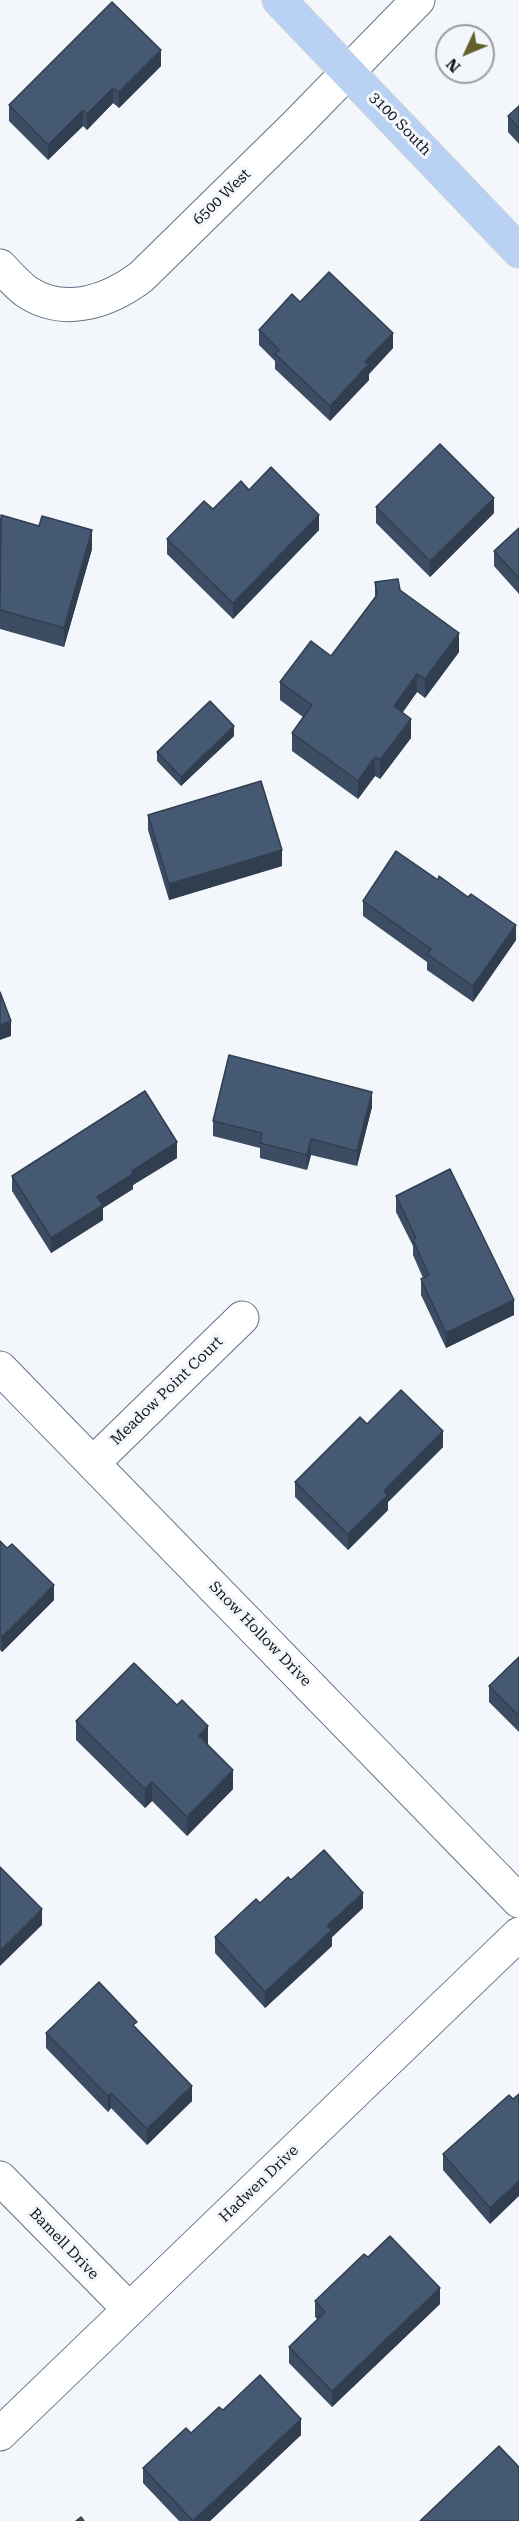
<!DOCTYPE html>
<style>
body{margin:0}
#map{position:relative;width:519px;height:2521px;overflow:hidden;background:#f3f7fb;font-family:"Roboto Serif",serif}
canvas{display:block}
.north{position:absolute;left:435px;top:24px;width:60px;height:60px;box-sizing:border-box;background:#f3f7fb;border:2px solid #999da3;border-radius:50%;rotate:226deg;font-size:16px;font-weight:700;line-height:24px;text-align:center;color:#12171f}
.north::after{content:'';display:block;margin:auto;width:21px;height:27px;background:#63602d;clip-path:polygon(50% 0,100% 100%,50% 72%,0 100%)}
</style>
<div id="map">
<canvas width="519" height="2521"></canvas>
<div class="north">N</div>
</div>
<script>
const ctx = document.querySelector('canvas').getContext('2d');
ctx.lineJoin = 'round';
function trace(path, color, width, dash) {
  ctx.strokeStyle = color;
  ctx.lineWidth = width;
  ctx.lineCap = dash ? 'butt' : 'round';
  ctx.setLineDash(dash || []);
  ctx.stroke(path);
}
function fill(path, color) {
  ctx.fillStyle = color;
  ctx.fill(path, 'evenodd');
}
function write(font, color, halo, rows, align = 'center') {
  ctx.font = font + ' "Roboto Serif",serif';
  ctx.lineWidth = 6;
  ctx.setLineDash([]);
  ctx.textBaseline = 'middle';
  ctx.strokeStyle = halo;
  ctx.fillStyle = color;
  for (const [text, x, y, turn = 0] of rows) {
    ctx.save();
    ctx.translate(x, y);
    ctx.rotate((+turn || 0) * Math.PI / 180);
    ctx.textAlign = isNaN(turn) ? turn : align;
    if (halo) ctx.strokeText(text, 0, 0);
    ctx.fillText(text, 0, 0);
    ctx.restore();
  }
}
const minor = new Path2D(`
 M0,266C9,275 17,285 27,292C65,317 109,301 141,277L295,126L418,0
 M0,1368L519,1901
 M93,1463L242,1318
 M0,2178L129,2309
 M0,2434L519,1934`);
const major = new Path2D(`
 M279,0L519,251`);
trace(minor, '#637185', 35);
trace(major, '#d0d1d2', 35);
trace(minor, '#fff', 33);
trace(major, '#b9d2f4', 33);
fill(new Path2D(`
 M161,66L119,108L113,103L87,130L83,126L48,160L9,121V105Z
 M519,106V144L508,132V116Z
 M300,302L393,348L369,374V380L330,421L275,369V361L259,345V330Z
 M249,490L319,530L233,619L167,554V539L213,509Z
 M376,507L494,513L430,577L376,523Z
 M0,518L39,526L92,549L64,647L0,629Z
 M519,528V594L494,566V551Z
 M375,582L400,590L459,652L425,698L417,692L402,713L411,738L380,779L375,776L358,799L292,751V733L303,717L280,700V682L331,656L375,597Z
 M234,736L181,786L157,761V752Z
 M148,815L282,866L169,900L148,830Z
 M363,901L516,940L473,1002L427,970V962L363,916Z
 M372,1107L357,1166L311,1155L307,1170L260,1158V1148L213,1136V1121Z
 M177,1158L133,1185V1189L103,1208V1220L51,1253L12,1191V1176Z
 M396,1196L514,1315L446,1348L421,1295V1279L423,1278L413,1255V1246L396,1212Z
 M367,1424L443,1447L388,1502V1510L348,1550L295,1497V1482Z
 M0,1541L54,1600L2,1652L0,1650Z
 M519,1657V1732L489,1702V1686Z
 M76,1721L208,1745L233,1789L187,1836L152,1801L145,1808L76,1740Z
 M291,1880L363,1908L332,1937V1946L265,2008L215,1953V1937Z
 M137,2029L192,2101L147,2145L111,2108L108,2112L46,2048V2033Z
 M509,2095L490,2224L443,2170V2154Z
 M368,2257L440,2304L332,2407L289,2363V2347L318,2320L315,2317V2301Z
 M223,2410L301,2435L210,2521H179L143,2483V2468Z`), '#3c4d63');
fill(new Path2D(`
 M161,50V66L119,108V92Z
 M113,88V103L87,130V114Z
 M83,110V126L48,160V145Z
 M393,333V348L369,374V380L330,421V406L365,362Z
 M494,498V513L430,577V561Z
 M319,515V530L233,619V603Z
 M92,530V549L64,647V628Z
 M459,633V652L425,698V679Z
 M417,674V692L394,725V706Z
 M411,719V738L380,779V760Z
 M234,726V736L181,786V777Z
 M375,757V776L358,799V781Z
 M282,850V866L169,900V884Z
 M516,925V940L473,1002V986Z
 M11,1021V1036L0,1040V1025Z
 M372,1092V1107L357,1166V1151Z
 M311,1139V1155L307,1170V1155Z
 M177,1142V1158L133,1185V1189L103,1208V1220L51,1253V1238L97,1197L132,1171Z
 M514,1300V1315L446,1348V1333Z
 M443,1431V1447L388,1502V1510L348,1550V1534L384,1491Z
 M54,1585V1600L2,1652V1637Z
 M208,1726V1745L199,1736Z
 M233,1770V1789L187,1836V1817Z
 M152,1782V1801L145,1808V1789Z
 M363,1893V1908L332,1937V1946L265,2008V1992L327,1926Z
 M42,1909V1925L0,1966V1951Z
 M192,2086V2101L147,2145V2129Z
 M111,2093V2108L108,2112V2096Z
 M519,2181V2196L490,2224V2208Z
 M440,2288V2304L332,2407V2391Z
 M301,2419V2435L210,2521H193Z`), '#313e50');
const building = new Path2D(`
 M112,2L161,50L119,92L113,88L87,114L83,110L48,145L9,105Z
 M519,106V128L508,116Z
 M329,272L393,333L365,362L369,364L330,406L275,354L279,350L259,330L292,294L300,302Z
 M440,444L494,498L430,561L376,507Z
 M271,467L319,515L233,603L167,539L204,501L213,509L241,481L249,490Z
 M1,515L39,526L42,516L92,530L64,628L0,610Z
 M519,528V578L494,551Z
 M398,579L400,590L459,633L425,679L417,674L394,706L411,719L380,760L375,757L358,781L292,733L312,705L280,682L311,641L331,656L377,595L375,582Z
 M210,701L234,726L181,777L157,752Z
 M261,781L282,850L169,884L148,815Z
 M396,851L438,880L439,876L468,897L471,894L516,925L473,986L427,954L431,949L363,901Z
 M0,992L11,1021L0,1025Z
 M229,1055L372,1092L357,1151L311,1139L307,1155L260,1143L262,1133L213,1121Z
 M145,1091L177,1142L132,1171L133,1174L97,1197L103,1205L51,1238L12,1176Z
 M450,1169L514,1300L446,1333L421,1279L429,1275L413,1240L416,1238L396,1196Z
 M401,1390L443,1431L384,1491L388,1495L348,1534L295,1482L360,1417L367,1424Z
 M0,1541L7,1548L12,1544L54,1585L2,1637L0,1634Z
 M519,1657V1716L489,1686Z
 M134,1663L177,1705L182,1700L208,1726L199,1736L233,1770L187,1817L152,1782L145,1789L76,1721Z
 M324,1850L363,1893L327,1926L332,1930L265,1992L215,1937L256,1899L260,1903L288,1877L291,1880Z
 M0,1867L42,1909L0,1951Z
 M99,1982L137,2022L133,2025L192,2086L147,2129L111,2093L108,2096L46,2033Z
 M519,2094V2181L490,2208L443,2154L509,2095L513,2099Z
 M390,2236L440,2288L332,2391L289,2347L325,2312L315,2301L364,2254L368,2257Z
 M260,2375L301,2419L193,2521L143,2468L186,2428L191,2433L219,2407L223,2410Z
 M499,2446L519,2467V2521H420Z
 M81,2517L84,2521H76Z`);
fill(building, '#465973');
trace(building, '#313e50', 1.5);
write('15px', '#12171f', '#f3f7fb', [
 ["3100 South",400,124,46],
 ["6500 West",222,197,-44],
 ["Meadow Point Court",167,1391,-44],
 ["Snow Hollow Drive",260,1634,46],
 ["Hadwen Drive",259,2184,-44],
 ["Bamell Drive",64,2244,46]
]);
</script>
